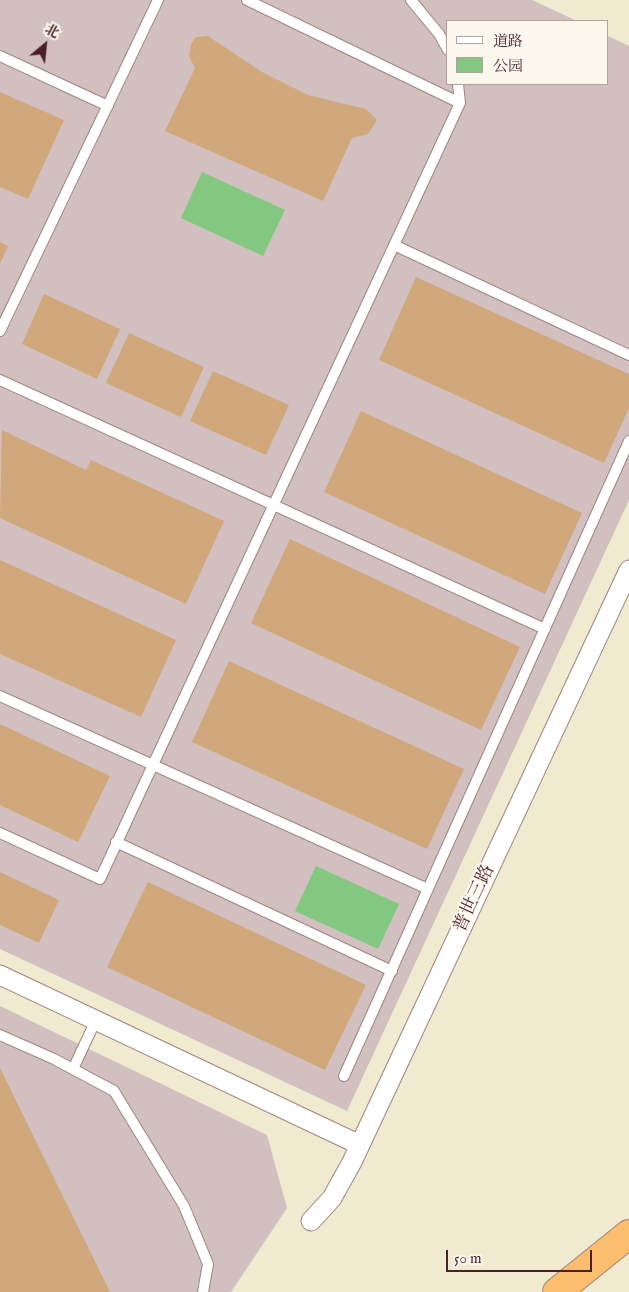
<!DOCTYPE html>
<meta charset="utf-8">
<style>
body{margin:0}
#map{position:relative;width:629px;height:1292px;overflow:hidden;background:#f0ead1;font-family:"IM FELL English","Noto Serif SC",serif}
canvas{display:block}
.legend{position:absolute;left:446px;top:20px;width:162px;height:65px;box-sizing:border-box;background:#fbf7ec;border:1px solid #b4a19f;margin:0;padding:6px 9px;list-style:none;font-size:15px;color:#4a1f2b}
.legend li{display:flex;align-items:center;gap:10px;height:25px}
.legend b{width:25px;border:1px solid #b4a19f}
.north{position:absolute;left:20px;top:20px;width:50px;height:50px;-webkit-text-stroke:4px #fbf7ec;paint-order:stroke;rotate:28deg;font-size:14px;font-weight:700;line-height:20px;text-align:center;color:#4a1f2b}
.north::after{content:'';display:block;margin:auto;width:18px;height:22px;background:#4a1f2b;clip-path:polygon(50% 0,100% 100%,50% 72%,0 100%)}
.scale{position:absolute;left:446px;top:1250px;width:146px;height:22px;box-sizing:border-box;border:2px solid #4a1f2b;border-top:0;padding-left:6px;font-size:15px;line-height:18px;white-space:nowrap;color:#4a1f2b;-webkit-text-stroke:4px #fbf7ec;paint-order:stroke}
</style>
<div id="map">
<canvas width="629" height="1292"></canvas>
<ul class="legend">
<li><b style="height:6px;background:#fff"></b>道路</li>
<li><b style="height:14px;background:#83c781"></b>公园</li>
</ul>
<div class="north">北</div>
<div class="scale">50 m</div>
</div>
<script>
const ctx = document.querySelector('canvas').getContext('2d');
ctx.lineJoin = 'round';
function fill(path, color) {
  ctx.fillStyle = color;
  ctx.fill(path, 'evenodd');
}
function trace(path, color, width, dash) {
  ctx.strokeStyle = color;
  ctx.lineWidth = width;
  ctx.lineCap = dash ? 'butt' : 'round';
  ctx.setLineDash(dash || []);
  ctx.stroke(path);
}
function write(font, color, halo, rows, align = 'center') {
  ctx.font = font + ' "IM FELL English","Noto Serif SC",serif';
  ctx.lineWidth = 4.5;
  ctx.setLineDash([]);
  ctx.textBaseline = 'middle';
  ctx.strokeStyle = halo;
  ctx.fillStyle = color;
  for (const [text, x, y, turn = 0] of rows) {
    ctx.save();
    ctx.translate(x, y);
    ctx.rotate((+turn || 0) * Math.PI / 180);
    ctx.textAlign = isNaN(turn) ? turn : align;
    if (halo) ctx.strokeText(text, 0, 0);
    ctx.fillText(text, 0, 0);
    ctx.restore();
  }
}
fill(new Path2D(`
 M0,0H532L577,21H448V84H608V36L629,46V500L347,1111L0,949Z
 M0,1006L267,1135L287,1208L231,1292H0Z`), '#d2bfbf');
fill(new Path2D(`
 M202,172L285,210L263,256L181,218Z
 M316,866L399,904L378,949L295,911Z`), '#83c781');
fill(new Path2D(`
 M208,36L262,72L308,95L366,109L377,120L368,134L352,138L323,201L165,131L195,68L189,56L191,44L196,37Z
 M0,92L64,120L28,199L0,187Z
 M0,242L8,246L0,264Z
 M416,277L629,374V408L604,463L379,360Z
 M44,294L120,329L97,379L22,344Z
 M129,333L204,367L181,417L106,383Z
 M213,371L289,405L266,455L190,421Z
 M361,411L582,513L545,594L324,492Z
 M2,430L86,470L91,460L224,521L186,604L0,518Z
 M290,539L520,647L481,730L251,623Z
 M0,560L176,640L141,717L0,654Z
 M229,661L464,769L427,849L192,742Z
 M0,724L110,776L78,842L0,805Z
 M0,872L59,900L39,943L0,925Z
 M148,882L366,985L325,1070L107,967Z
 M0,1068L110,1292H0Z`), '#d1a87c');
const service = new Path2D(`
 M247,0L460,103
 M411,0L439,34L448,50
 M0,56L108,106
 M394,245L629,355
 M0,331L158,0
 M0,380L545,629
 M0,696L428,889
 M0,833L100,879L460,103L458,84
 M116,842L392,971
 M0,1035L54,1059L114,1091L184,1206L208,1264L203,1292
 M73,1069L96,1020
 M344,1076L629,441`);
const minor = new Path2D(`
 M0,975L360,1145
 M311,1221L332,1198L352,1162L629,570`);
const motorway = new Path2D(`
 M557,1292L629,1234`);
trace(service, '#9d847e', 12);
trace(minor, '#9d847e', 21);
trace(motorway, '#9d847e', 30);
trace(service, '#fff', 10);
trace(minor, '#fff', 19);
trace(motorway, '#fbbe6e', 28);
write('18px', '#4a1f2b', '#fbf7ec', [
 ["普世三路",475,899,-65]
]);
</script>
